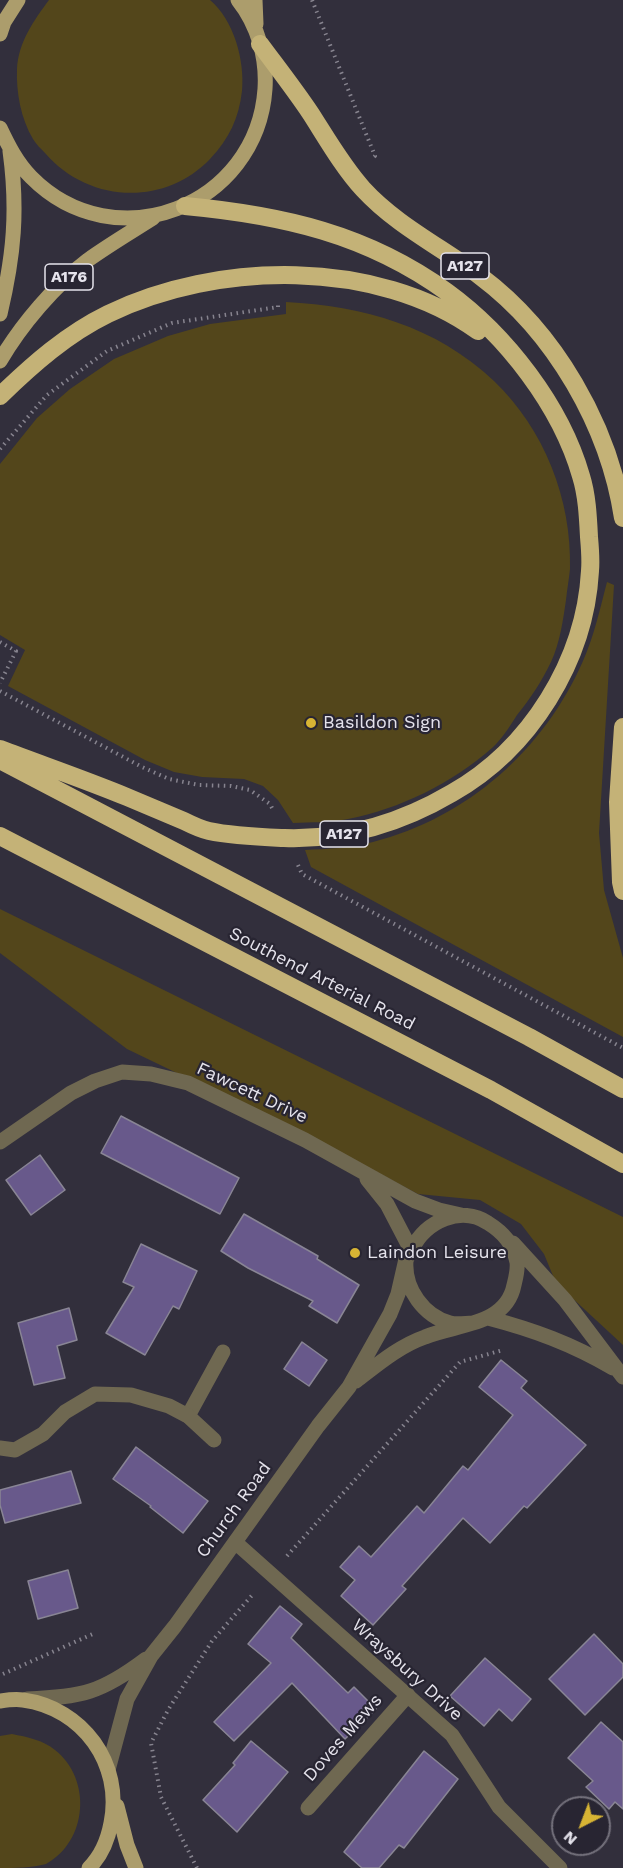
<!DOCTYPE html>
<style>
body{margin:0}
#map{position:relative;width:623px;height:1868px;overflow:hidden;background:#322f3c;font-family:"Work Sans",sans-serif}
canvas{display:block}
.north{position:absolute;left:551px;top:1796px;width:60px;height:60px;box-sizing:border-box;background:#282532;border:2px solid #74717c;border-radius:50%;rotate:222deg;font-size:16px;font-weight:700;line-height:24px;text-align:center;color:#e5e3ec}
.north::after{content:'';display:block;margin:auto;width:21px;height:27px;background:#d7b434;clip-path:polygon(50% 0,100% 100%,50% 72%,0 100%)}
</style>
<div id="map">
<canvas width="623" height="1868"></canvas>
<div class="north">N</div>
</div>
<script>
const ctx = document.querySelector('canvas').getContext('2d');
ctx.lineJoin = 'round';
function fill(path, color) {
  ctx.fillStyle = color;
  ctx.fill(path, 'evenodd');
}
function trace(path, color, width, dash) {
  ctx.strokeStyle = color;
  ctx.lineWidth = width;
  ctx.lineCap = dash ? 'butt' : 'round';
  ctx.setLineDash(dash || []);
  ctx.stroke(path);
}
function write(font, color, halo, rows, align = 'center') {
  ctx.font = font + ' "Work Sans",sans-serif';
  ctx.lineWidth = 4.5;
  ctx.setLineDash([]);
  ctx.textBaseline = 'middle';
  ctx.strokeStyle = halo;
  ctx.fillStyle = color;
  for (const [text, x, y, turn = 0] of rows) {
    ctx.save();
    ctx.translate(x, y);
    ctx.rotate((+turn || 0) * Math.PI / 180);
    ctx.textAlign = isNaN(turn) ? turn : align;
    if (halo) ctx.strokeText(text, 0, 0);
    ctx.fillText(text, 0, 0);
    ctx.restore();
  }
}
fill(new Path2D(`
 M49,0H210C234,20 245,61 242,91C239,118 229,139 210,159C164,207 88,203 45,153C41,149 36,144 33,139C21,119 16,92 17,69C18,43 34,20 49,0Z
 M286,302C363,306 436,326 494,381C544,429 572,499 570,569C569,579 567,590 566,600C563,620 560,643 551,662C542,681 530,699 517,715C510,726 502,739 492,748C452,783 400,809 348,819C330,823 311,822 293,823L278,800L263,786L244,779L202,777L174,772L145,760L8,686L25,650L0,635V464L37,418L70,389L114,359L168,336L210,324L286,314Z
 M607,582L614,585L599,833L604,890L623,958V1037L311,867L305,850C328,849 351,848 373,842C467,818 544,750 583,661C594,636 600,609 607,582Z
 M0,909L623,1217V1345L556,1283L544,1254L521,1224L480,1200L418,1194L314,1139L127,1049L0,953Z
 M12,1734C27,1737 43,1740 55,1750C92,1779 88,1841 46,1864C32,1868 15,1868 0,1868V1736Z`), '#53461b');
const building = new Path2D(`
 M121,1116L239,1178L220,1214L101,1153Z
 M40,1155L65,1190L31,1215L6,1180Z
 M244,1214L318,1256L317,1259L359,1285L337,1323L309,1306L313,1301L248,1268L221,1251Z
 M141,1244L197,1271L179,1309L173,1306L145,1355L106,1333L134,1287L123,1282Z
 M69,1308L77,1340L57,1346L65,1378L34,1385L18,1323Z
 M302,1342L327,1360L309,1386L284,1369Z
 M501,1360L527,1381L521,1388L586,1445L527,1508L524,1506L490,1543L463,1518L402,1586L406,1589L373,1625L341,1596L355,1580L340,1567L359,1546L371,1557L417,1506L424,1513L463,1466L468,1470L513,1415L479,1387Z
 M136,1447L208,1501L183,1533L150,1507L151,1506L113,1479Z
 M71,1471L81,1503L5,1523L0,1505V1490Z
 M68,1570L78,1608L38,1619L28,1581Z
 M280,1606L302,1624L291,1638L348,1693L354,1687L376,1709L345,1739L292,1683L234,1741L214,1722L271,1663L248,1644Z
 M594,1634L623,1664V1677L585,1715L549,1679Z
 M485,1658L531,1699L512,1721L499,1709L484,1726L450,1696Z
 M601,1722L623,1742V1809L615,1802L609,1809L586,1787L593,1781L568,1758Z
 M251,1741L288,1772L237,1832L203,1800L235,1765L233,1763Z
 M424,1751L458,1779L404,1848L399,1845L379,1868H362L344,1852Z`);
fill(building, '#68598b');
trace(building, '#898595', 1.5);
trace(new Path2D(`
 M312,0L375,156L371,159
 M0,449L47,395L107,351L172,323L278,307V303
 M0,642L16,651L0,683
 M0,691L142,767L169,779L199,785L231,786L250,790L270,804L274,812
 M298,865L302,874L623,1048
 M287,1556L460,1362L503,1350
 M3,1674L95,1633
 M197,1868L161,1797L151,1743L168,1710L212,1641L254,1593`), '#87848f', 4, [1.5, 4.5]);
trace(new Path2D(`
 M188,1416L223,1352`), '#6f6851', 15);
trace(new Path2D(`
 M0,1142L71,1093L95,1081L122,1072L151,1074L188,1083L305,1140L415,1201L439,1210L461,1215
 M367,1179L387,1204L411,1250
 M513,1243L565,1300L623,1377
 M488,1318C534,1330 572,1344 613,1368
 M356,1381C377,1365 399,1346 425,1337C456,1324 506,1326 514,1285C516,1277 518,1270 517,1262C513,1244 504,1233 488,1223C461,1205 426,1221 412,1249C410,1252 407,1257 406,1261C404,1289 424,1316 450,1323C457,1325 466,1323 473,1323
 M0,1448L15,1450L43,1434L65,1412L95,1394L131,1395L169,1406L188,1416L214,1440
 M235,1542L452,1735L499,1807L560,1868
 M27,1699C82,1697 101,1693 146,1659
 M108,1770L127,1699L151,1656L175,1626L318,1426L349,1387L390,1314L398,1294L406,1259
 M308,1808L408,1695`), '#6f6851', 15);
trace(new Path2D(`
 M255,0L256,24
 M0,34L4,22L18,0
 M0,128C8,145 17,163 31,177C115,262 257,206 265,89C267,58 258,25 238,0
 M0,314C14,255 18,210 10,151
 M0,361C21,325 55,285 88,260C109,245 131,232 153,218
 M0,1701C7,1700 16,1699 23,1700C83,1708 123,1764 111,1823C108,1839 101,1856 89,1868
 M117,1806L127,1845L136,1868`), '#ac9d6c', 15);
trace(new Path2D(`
 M260,44C277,67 295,90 311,114C327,139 343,167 363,189C396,225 441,247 480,276C555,332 609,426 623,518
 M0,396C33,364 67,334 108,314C217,261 377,258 478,331
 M623,727L618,802L621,882L623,891
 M0,749C42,765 86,780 127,797C146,805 165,813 184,821C192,825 200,829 209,831C232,836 260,837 284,838C343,840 401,823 452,793C530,749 585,661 590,571C591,560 590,548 589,537C588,517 587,495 581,476C561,406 506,335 447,292C367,234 282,215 185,206
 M0,760L529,1037L623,1089
 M0,836L491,1090L623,1164`), '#c4b277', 18);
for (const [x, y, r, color] of [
 [311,723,6,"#d7b434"],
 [355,1253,6,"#d7b434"]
]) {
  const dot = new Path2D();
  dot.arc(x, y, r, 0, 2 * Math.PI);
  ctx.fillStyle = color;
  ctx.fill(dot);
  trace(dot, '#282532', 2);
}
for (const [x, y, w] of [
 [465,266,48],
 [69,277,48],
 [344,834,48]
]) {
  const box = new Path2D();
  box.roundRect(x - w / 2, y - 13, w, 26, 4.5);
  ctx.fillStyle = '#282532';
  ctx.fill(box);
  trace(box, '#e5e3ec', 1.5);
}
write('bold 16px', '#e5e3ec', null, [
 ["A127",465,266],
 ["A176",69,277],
 ["A127",344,834]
]);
write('18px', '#e5e3ec', '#282532', [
 ["Basildon Sign",323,723],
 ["Laindon Leisure",367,1253]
], 'left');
write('18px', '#e5e3ec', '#282532', [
 ["Southend Arterial Road",322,979,27],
 ["Fawcett Drive",252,1093,25],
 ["Church Road",234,1510,-54],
 ["Wraysbury Drive",407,1670,42],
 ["Doves Mews",343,1738,-49]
]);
</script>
